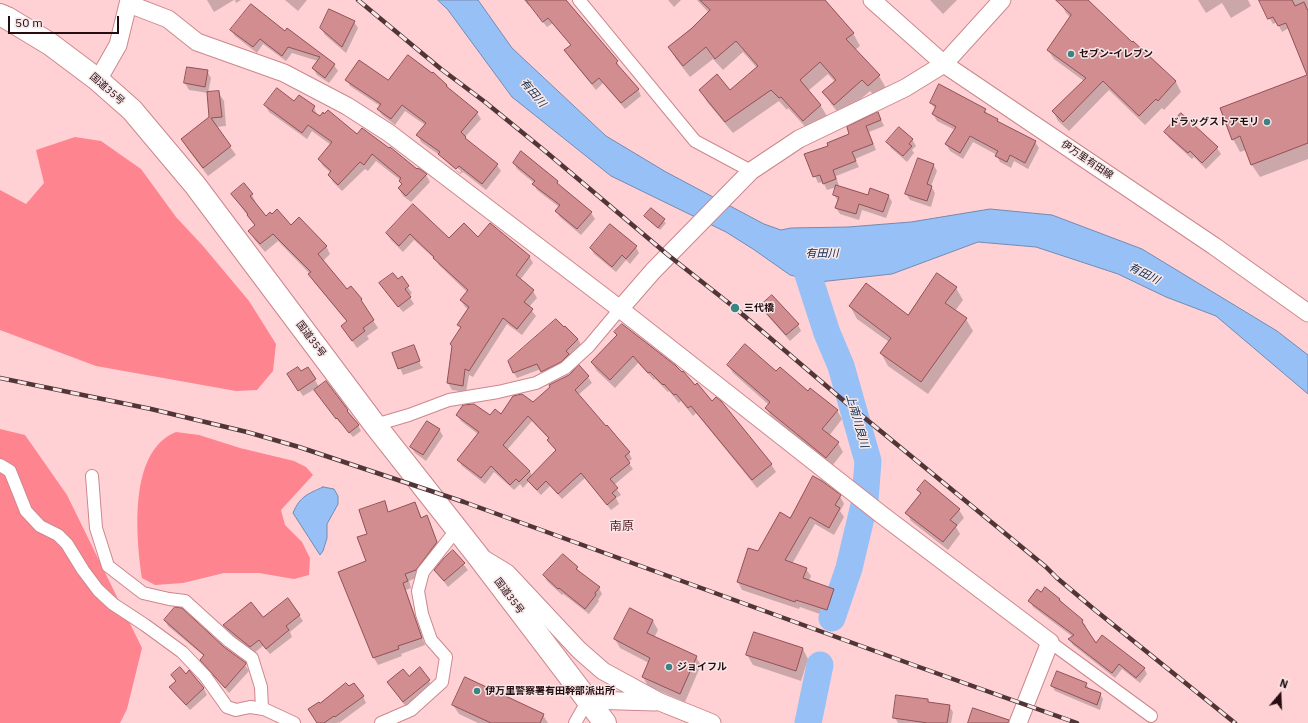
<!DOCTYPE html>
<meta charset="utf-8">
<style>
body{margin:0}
#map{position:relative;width:1308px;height:723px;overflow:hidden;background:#ffd1d4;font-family:"IBM Plex Sans",sans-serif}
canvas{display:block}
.north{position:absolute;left:1260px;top:675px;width:40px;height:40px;-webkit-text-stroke:3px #f7e7e8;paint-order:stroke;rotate:19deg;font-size:11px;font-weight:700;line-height:16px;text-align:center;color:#250c0e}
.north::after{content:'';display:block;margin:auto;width:14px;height:18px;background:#250c0e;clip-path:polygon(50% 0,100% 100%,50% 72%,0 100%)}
.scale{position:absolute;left:8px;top:16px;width:111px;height:18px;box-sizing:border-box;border:2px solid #250c0e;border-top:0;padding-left:5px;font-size:12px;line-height:14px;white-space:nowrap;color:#250c0e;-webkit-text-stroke:3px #f7e7e8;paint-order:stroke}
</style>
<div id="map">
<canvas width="1308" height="723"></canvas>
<div class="north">N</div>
<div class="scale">50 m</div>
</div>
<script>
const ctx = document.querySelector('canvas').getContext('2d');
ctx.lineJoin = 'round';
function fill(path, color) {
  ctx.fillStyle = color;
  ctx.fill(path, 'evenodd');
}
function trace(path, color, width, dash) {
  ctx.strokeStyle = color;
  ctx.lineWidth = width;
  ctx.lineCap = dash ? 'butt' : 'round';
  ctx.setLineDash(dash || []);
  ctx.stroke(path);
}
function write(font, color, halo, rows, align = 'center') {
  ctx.font = font + ' "IBM Plex Sans","Noto Sans JP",sans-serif';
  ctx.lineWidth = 3;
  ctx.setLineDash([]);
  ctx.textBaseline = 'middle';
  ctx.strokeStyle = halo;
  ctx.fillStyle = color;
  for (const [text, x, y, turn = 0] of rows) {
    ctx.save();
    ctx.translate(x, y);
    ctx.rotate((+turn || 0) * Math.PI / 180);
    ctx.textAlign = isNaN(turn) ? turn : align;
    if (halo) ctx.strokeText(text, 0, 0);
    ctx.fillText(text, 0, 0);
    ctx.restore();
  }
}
fill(new Path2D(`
 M75,137L101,141L141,169L176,217L203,246L249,301L276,344L273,371L257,390L236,391L96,366L0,330V190L26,204L44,183L36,150Z
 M0,429L25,435L67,495L142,648L127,709L120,723H0Z
 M176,432L199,435L240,448L294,461L306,467L313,475L281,510L285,525L302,542L310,558L309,575L294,579L259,573H224L183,583L155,585L142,578C136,537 128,451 176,432Z`), '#fe8490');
const water = new Path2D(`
 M438,0H478L512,48L606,136L666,172L764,224L781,230L791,228L848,227L911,222L990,209L1052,215L1142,249L1277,331L1308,355V394L1216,316L1166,297L1118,274L1036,247L978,242L892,274L819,282L790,275L753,249L726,232L611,176L512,97L448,10Z
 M323,487L334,489L338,496V504L327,524V538L323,551L320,555L293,513C300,496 308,494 323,487Z`);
fill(water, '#96c0f6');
trace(water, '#748ab0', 1);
fill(new Path2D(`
 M207,0H234L214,12Z
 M235,0H241L236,3Z
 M285,0H307L298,11Z
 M524,0H565L617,62L620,69L638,89L641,96L625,109L603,83L596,90L569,57L566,51L572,46L553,23L547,27L530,5L529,6Z
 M668,0H681L674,7Z
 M697,0H825L853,33L860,46L855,50L879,76L886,88L876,98L870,91L841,116L831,104L824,92L835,82L828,74L808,91L821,106L828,118L811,133L788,108L787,110L779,101L733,133L707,102L700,90L730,91L757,68L743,52L723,70L713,59L690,77L676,59L669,47L709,13Z
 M930,0H957L943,14Z
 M1064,0H1087L1132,44L1133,42L1176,82L1181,92L1164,110L1162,108L1145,125L1109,90L1069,131L1058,121L1053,111L1084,81L1054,59L1048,50L1071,18L1066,13L1061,4Z
 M1198,0H1248L1251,6L1231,18L1222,3L1206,13Z
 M1282,0H1308V61L1289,28L1282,32L1277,22L1273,24L1264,9Z
 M354,22L358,28L346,53L325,35L321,28Z
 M231,30L286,32L334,65L338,71L329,83L317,75L313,68L318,61L292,53L286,61L263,44L257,53L235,36Z
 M207,71L211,78L208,93L189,90L185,83Z
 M1308,77V159L1260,177L1252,165L1246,150L1240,152L1233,139Z
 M347,80L447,85L450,91L477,113L481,119L465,137L468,141L497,165L501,171L486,190L463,172L460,174L442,158L460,173L461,171L442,155V157L421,142L418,135L425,125L405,111L395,125L382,115L378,109L380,106L350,86Z
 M218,92L224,101L226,126L216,127L236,155L208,176L187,148L182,139L210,117Z
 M294,102L314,107L317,115L358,135L426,175L430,182L411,202L403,196L399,189L402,185L400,180L376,161L368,171L365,169L342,191L333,182L329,175L331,173L323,166L319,159L331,145L312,131L307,139L269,112L265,105Z
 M931,103L985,110L988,115L997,120L999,123L1035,142L1039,148L1028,169L1014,161L1011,168L1000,162L997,156V155L973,142L963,159L950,151L946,144L955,130L937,121L933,114L936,110Z
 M878,113L884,126L869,132L876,150L855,159L859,167L836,176L839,186L869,196L888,195L892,202L886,218L862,210L859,220L840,214L836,208L838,201L834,195L837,187L827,190L823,182L818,183L806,155L829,146L851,134Z
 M1165,132L1217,148L1221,154L1206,169L1194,157L1192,159L1169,138Z
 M912,139L916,146L912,150L914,153L907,162L891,148L888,142Z
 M514,163L557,182L561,188L591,213L595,219L581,235L560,217L556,211L559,207L537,190L534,183L517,169Z
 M933,164L937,171L931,186L935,193L931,207L910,200L906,194Z
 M232,194L252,195L256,203L255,204L266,217L291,226L326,246L330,254L323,261L347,291L365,308L378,328L367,336L369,339L357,348L342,326L347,322L314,282L310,274L278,241L265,252L254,239L250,231L255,226Z
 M413,206L449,239L478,238L529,256L533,263L520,280L533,291L537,298L529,307L536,316L522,335L507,324L473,377L469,375L466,392L452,390L448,383L453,348L451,344L461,329L459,325L469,310L465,307L461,300L467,292L439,265L436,260L414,240L403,252L391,240L387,234Z
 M651,209L666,223L660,230L645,216Z
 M636,247L639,253L630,264L626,260L616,272L594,254L591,248Z
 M401,278L412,293L409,296L414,304L403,312L384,289Z
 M956,288L963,300L955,311L966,319L973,331L928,394L888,366L881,353L889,342L857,319L850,306L908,316Z
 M762,307L798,325L801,331L790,341L765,313Z
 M615,333L712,402L771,464L776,472L757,488L696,413L693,416L681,401L679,403L669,391L668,392L655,379L654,380L638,363L615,388L597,371L592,363L617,336Z
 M578,339L581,345L569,356L571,360L545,377L541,369L517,378L514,373Z
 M414,347L417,352H415L421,366H422L423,368L403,375L394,354Z
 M728,365L808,392L837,410L842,419L829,436L838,443L843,452L832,466L771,416L766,408L769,405L733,373Z
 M579,367L588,377L592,383L578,395L629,453L632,459L628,462L633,469L614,485L621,495L616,498L619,504L611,510L585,478L562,499L550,486L541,495L532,486L529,481L523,488L520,484L514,490L494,472L485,484L462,466L459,460L479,435L461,421L457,415L490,416L501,415L533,403ZM532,421L549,439L548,440L556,451L532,476L530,471L507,450Z
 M308,368L319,387L347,410L358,425L361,431L353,437L341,423H340L315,389L303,396L292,380Z
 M439,429L443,436L426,461L415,453L411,447Z
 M918,490L959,510L964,518L956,527L960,534L948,550L911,521L907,513L921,495Z
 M840,496L844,504L840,511L844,517L834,535L815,524L792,564L806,569L811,576L809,581L834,590L838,598L831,618L800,607L799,609L742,590L738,582L749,549L758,553L790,519Z
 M384,503L389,513L415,503L422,518L426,517L430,523L440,550L420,576L409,581L411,588L406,590L425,645L401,654L402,656L378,665L374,658L368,562V534Z
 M453,551L468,570L448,587L435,570Z
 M577,568L580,573L599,588L602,594L598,600L599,601L589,614L563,594L562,595L547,581L544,575Z
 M1041,593L1059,599L1082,621L1086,626L1084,628L1096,645L1144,668L1147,674L1140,683L1122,669L1115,678L1073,645L1069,639L1073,637L1033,607L1030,601Z
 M630,610L653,621L658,630L654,638L696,657L701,665L685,702L648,686L643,677L649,663L620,648L615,639Z
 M299,615L303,621L290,632L292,637L270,654L263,646L254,653L228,632L224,626L263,619Z
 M165,620L223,647L245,665L249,671L229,693L204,665L201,660L204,656L168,626Z
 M754,633L803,649L808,659L801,681L753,665L747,655Z
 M420,669L433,687L407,708L388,683L409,678Z
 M189,672L204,689L207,695L190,710L174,693L170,687L176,682L172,675H186Z
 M1086,683L1089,689L1100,694L1103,699L1100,710L1055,691L1052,686Z
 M363,696L366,703L339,723L338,722L337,723H318L319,704Z
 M928,700L929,703L949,706L953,712L951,723H898L895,718Z
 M453,705L543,715L548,723H478L459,714Z`), '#0003');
trace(new Path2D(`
 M794,246L805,265L827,333L841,366L868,461L865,501L849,568L832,618
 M808,723L820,665`), '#96c0f6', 27);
const building = new Path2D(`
 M526,0H566L618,61L616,63L639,89L621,103L599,78L592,84L564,50L571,45L548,18L543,22Z
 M700,0H825L854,33L846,39L880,75L868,86L862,80L834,105L822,92L836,80L820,62L800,80L821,105L803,121L781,97L779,98L771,90L725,122L699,90L717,74L730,90L758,66L736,41L715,59L706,47L683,66L668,47L691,29L710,10Z
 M1056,0H1088L1132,42L1133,41L1176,81L1158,101L1156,99L1139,116L1103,81L1063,122L1052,111L1086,78L1047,50L1071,15Z
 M1259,0H1292L1295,6L1304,2L1308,11V143L1251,165L1240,136L1232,140L1220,108L1307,75L1286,23L1278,26L1273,17L1268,19Z
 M251,4L285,31L287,28L335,64L325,78L312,68L320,57L288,47L282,56L260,39L253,47L230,30Z
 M329,9L355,21L342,47L320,28Z
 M408,55L432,73L433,72L447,85L446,86L478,112L461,132L466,137L465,138L498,164L482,184L459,166L456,169L438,154L440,152L416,135L426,123L402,105L391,119L377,109L381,104L345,80L359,60L388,80Z
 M187,67L208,70L205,87L184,83Z
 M939,84L986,109L984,112L998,119L997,121L1036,141L1025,163L1010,155L1007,162L995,156L998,151L970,136L960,153L945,144L956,127L932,114L936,106L930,103Z
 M277,88L294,101L299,95L315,106L312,111L320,116L323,112L324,114L328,110L357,134L362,128L389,148L390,147L417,169L418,168L427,174L406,196L398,188L402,184L399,181L401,178L372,154L364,165L360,162L338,185L328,175L331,171L318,159L332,142L308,125L302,133L264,105Z
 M219,91L222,117L211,118L231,146L203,168L181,139L209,117L207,92Z
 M878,112L881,120L866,126L873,144L852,152L856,161L833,170L836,179L823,184L820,175L813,177L804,154L828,146L827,143L849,134L847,127Z
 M1181,113L1218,147L1202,163L1190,151L1188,153L1164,132Z
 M899,127L913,139L909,144L912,146L903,156L886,142Z
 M521,151L558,181L557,183L592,212L577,229L555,211L560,205L532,184L535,181L513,163Z
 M918,158L934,164L927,184L932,186L927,201L905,194Z
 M244,183L253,194L250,196L266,216L270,212L272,214L277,209L291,225L299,217L327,246L318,254L347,289L351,286L362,299L361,300L374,320L363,328L365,331L352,341L341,326L347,321L308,274L311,272L273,234L260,244L248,231L255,225L247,215L248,214L231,194Z
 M836,185L868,195L870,188L889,195L883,212L859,204L856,214L835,208L839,197L833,195Z
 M413,204L449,238L464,223L478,237L490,223L530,256L516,275L534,290L524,302L533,309L517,329L503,318L469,371L465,369L463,386L447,383L452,346L450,344L461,327L457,325L469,307L460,300L468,290L433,258L434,257L410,234L399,246L386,233Z
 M651,208L665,219L658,228L644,216Z
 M610,224L637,246L626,259L622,255L612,267L590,248Z
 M393,273L398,279L402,276L409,286L405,289L411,297L398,307L379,283Z
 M937,273L957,287L945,303L967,318L921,382L880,353L891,338L849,306L866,283L908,315Z
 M772,295L799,324L786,335L760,306Z
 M556,319L564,327L565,326L578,339L566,351L569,354L561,362L541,372L537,364L513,373L508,361Z
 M622,324L675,365L682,372L683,371L695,385L697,383L712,401L716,397L721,401L772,464L752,480L691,406L688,408L676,394L674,395L664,384L663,385L650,372L648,373L633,356L610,380L591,362L617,335L614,332Z
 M745,344L776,371L780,367L808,391L810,388L838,410L822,429L839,442L826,458L765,408L770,402L727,365Z
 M414,345L420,361L398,369L392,353Z
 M579,365L589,376L575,390L606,426L607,425L617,437L630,452L625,456L630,463L610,479L618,488L612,493L616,497L607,505L581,473L558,494L546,481L537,490L527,480L556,450L547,440L549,438L528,416L503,445L530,471L519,482L516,479L510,485L491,466L481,478L457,460L479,432L456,415L463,405L474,404L490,415L495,409L501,414L513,396L522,394L533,402L550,387L549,385L569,375Z
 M298,367L301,371L308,367L316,379L298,391L287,374Z
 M326,381L348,410L347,411L359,425L349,433L337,418L336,419L314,390Z
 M427,421L440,429L423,455L410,447Z
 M813,476L822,481L841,495L835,505L840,508L829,528L810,517L785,560L807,568L803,578L834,589L827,610L796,600L795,602L737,582L748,548L758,551L780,512L790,518Z
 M925,480L960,509L950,520L957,525L943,542L905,513L921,493L917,490Z
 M385,501L388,512L415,502L421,518L427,515L437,542L416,570L405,574L408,581L403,583L422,638L398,646L399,649L373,658L338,572L366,561L357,537L367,534L359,510Z
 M453,550L465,563L444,581L434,570L444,558Z
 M563,554L578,567L576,569L600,587L595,593L596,595L585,609L559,588L558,589L543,575Z
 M1045,587L1060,599L1059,600L1083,620L1082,622L1096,643L1102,635L1145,668L1136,678L1119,664L1112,673L1068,639L1074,635L1028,601L1037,589L1041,592Z
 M288,598L300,615L286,626L289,630L266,649L259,640L250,647L223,625L251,602L263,617Z
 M175,607L182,608L224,647L246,663V664L225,688L200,660L204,655L164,620Z
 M630,608L653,620L647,633L697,656L680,694L642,677L650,658L614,639Z
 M754,632L803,648L796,671L746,655Z
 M180,667L186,674L189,670L204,688L186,705L169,687L176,681L171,675Z
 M420,667L430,680L403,702L387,682L403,669L409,676Z
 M1057,671L1087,683L1085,687L1101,693L1097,705L1051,686Z
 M465,677L544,714L540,723H491L452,705Z
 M346,683L349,686L354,683L364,696L335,717L334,716L324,723H317L308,709L319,702L320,703Z
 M896,695L928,699V702L950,705L947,723H928L893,718Z
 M973,708L1009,720L1008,723H968Z`);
fill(building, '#d28d91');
trace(building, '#905156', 1);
const street = new Path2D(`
 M579,0L695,141L751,171
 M375,425L409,415L449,400L498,392L536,383L565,368L589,346L620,309
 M0,465L10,471L26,511L40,526L58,535L67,544L83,570L98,590L113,604L145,625L182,652L205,676L227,707L236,710L250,707L264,709L294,723
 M92,476L96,528L108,566L143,593L169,599L185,601L229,641L252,658L261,687L262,709
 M1050,642L1151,716
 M381,723L411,710L442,682L446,657L431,640L422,614L418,591L423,572L457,529
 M575,723L588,700`);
const secondary = new Path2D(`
 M872,0L944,64L1214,246L1308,313
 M129,4L168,19L197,42L284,73L347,106L389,133L620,309L882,515L1050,642L1018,723
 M98,80L118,45L129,0
 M620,309L653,271L751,171L799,139L905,88L944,64L1002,0
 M484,559L507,573L579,650L603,671L660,702L712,723
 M588,700L655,702`);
const highway = new Path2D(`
 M0,15L7,18L50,44L98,80L132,110L195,185L375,425L478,556L605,723`);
trace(street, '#cd878c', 14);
trace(secondary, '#cd878c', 19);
trace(highway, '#cd878c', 24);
trace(street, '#fff', 12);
trace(secondary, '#fff', 17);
trace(highway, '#fff', 22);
const rail = new Path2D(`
 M358,0L441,69L485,102L545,151L668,255L735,308L844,401L1046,567L1057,578L1095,610L1235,723
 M0,378L151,409L247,432L299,447L464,502L919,667L1077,723`);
trace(rail, '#523537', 4.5);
trace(rail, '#f7e7e8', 3, [9]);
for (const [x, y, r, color] of [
 [1071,54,4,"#3b8483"],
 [1267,122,4,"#3b8483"],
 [735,308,5,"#3b8483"],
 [669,667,4,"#3b8483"],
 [477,691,4,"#3b8483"]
]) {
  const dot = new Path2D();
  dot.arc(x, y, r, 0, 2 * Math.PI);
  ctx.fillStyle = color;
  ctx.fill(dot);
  trace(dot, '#f7e7e8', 1.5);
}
write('bold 10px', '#250c0e', '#f7e7e8', [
 ["セブン-イレブン",1079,54],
 ["ドラッグストアモリ",1259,122,"right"],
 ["三代橋",744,308],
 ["ジョイフル",677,667],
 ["伊万里警察署有田幹部派出所",485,691]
], 'left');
write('10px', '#250c0e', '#f7e7e8', [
 ["国道35号",107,89,41],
 ["伊万里有田線",1087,160,34],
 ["国道35号",311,339,53],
 ["国道35号",509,596,53]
]);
write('italic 11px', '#0e2b4d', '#f7e7e8', [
 ["有田川",533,93,50],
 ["有田川",822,254],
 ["有田川",1144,274,27],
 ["上南川良川",857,421,74]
]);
write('12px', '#571e26', '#f7e7e8', [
 ["南原",622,527]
]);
</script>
